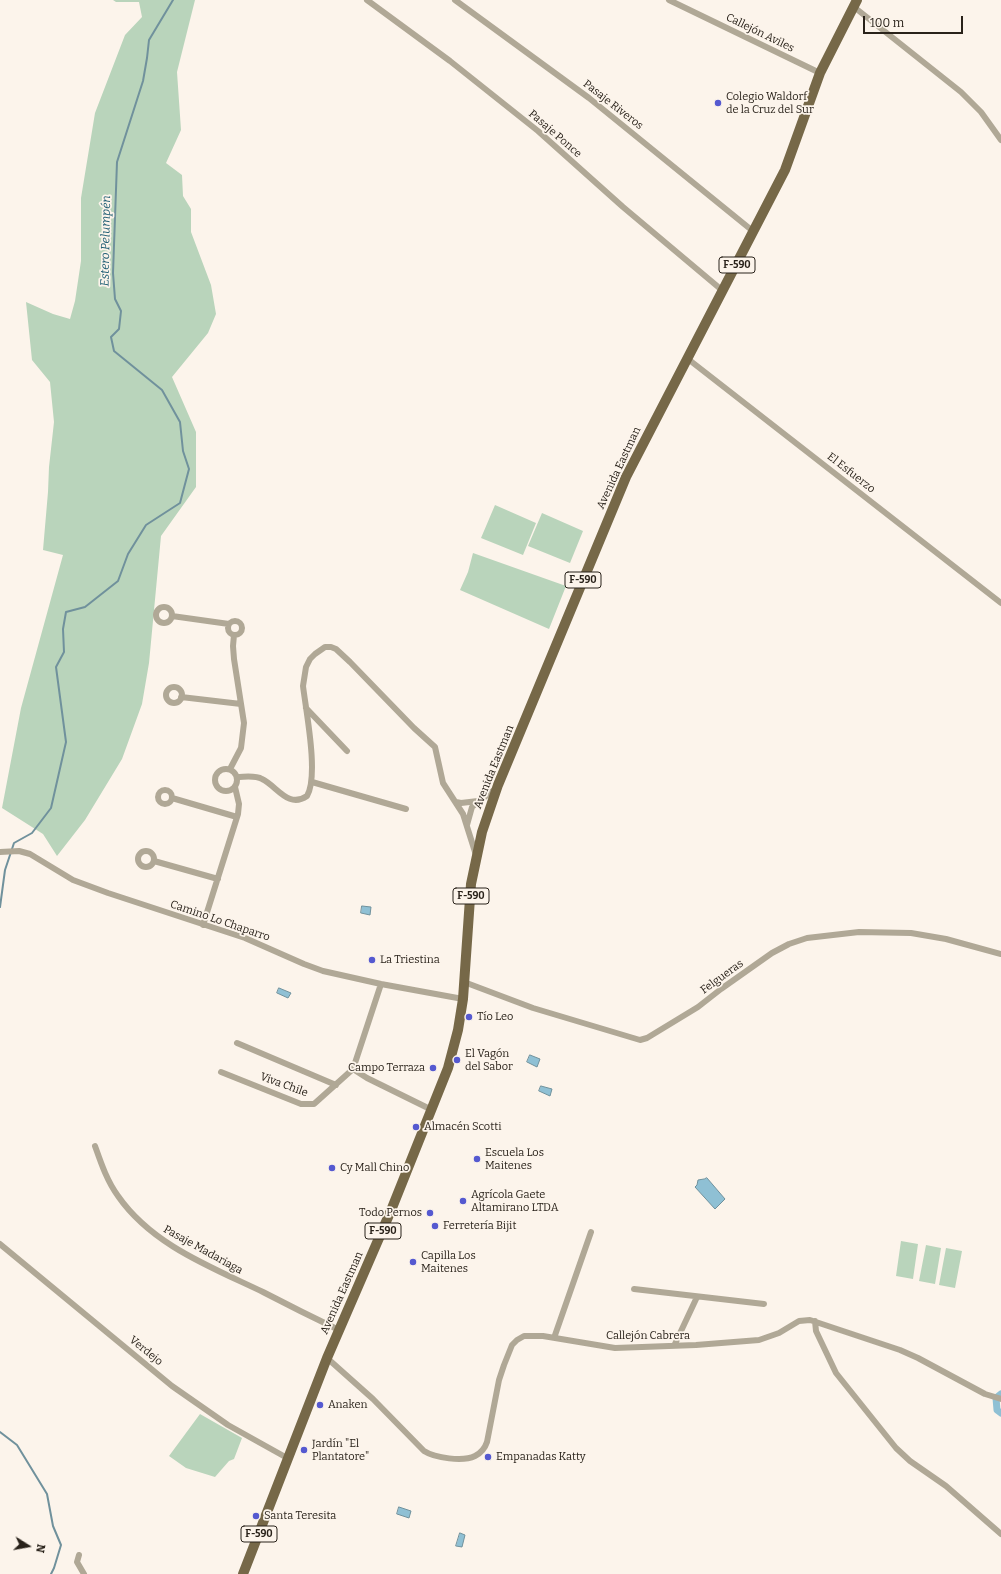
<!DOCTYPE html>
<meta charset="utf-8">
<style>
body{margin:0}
#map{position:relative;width:1001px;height:1574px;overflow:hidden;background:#fcf4eb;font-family:Bitter,serif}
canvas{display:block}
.north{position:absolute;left:8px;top:1526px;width:40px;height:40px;-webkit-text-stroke:3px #fcf4eb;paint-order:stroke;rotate:101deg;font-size:11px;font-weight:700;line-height:16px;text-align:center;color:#29221a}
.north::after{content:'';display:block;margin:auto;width:14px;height:18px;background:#29221a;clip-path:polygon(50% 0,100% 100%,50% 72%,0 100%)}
.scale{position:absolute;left:863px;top:16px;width:100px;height:18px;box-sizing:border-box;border:2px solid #29221a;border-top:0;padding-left:5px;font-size:12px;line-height:14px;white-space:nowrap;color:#29221a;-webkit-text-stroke:3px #fcf4eb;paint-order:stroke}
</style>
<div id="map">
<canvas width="1001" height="1574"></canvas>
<div class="north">N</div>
<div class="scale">100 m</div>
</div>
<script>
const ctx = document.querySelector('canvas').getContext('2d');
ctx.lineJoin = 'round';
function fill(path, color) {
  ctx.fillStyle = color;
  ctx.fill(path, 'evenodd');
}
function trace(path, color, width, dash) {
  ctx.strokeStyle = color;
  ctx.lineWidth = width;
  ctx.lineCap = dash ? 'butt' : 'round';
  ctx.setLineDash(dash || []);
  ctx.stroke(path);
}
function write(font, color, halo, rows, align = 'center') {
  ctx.font = font + ' Bitter,serif';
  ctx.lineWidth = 3.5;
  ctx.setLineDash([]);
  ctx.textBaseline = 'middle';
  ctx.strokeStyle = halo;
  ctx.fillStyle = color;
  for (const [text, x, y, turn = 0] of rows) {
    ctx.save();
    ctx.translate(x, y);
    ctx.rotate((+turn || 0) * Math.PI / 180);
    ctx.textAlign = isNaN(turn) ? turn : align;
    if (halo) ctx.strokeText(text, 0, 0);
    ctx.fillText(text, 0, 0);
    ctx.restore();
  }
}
fill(new Path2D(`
 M113,0H195L177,72L181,130L166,163L182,175L183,196L191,209V232L211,285L216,314L208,333L172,377L196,432V487L161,536L149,663L142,704L122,759L85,820L57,856L43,834L2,808L21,708L63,555L43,550L48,492L49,467L54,422L50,382L32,360L26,302L53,314L70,319L75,301L81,261V198L95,113L125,35L142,17L139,2H116Z
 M495,505L536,523L523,555L481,538Z
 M542,513L583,531L570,563L528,546Z
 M473,553L566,586L549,629L460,590L468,572Z
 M901,1241L918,1244L913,1279L896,1276Z
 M926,1245L941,1248L935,1284L919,1281Z
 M946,1248L962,1251L955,1288L939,1285Z
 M200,1414L242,1438L234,1459L229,1461L215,1477L186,1468L169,1456Z`), '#b9d4bb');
const water = new Path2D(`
 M362,906L371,907L370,915L361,913Z
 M279,988L291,993L288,998L277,993Z
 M530,1055L540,1059L537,1067L527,1062Z
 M541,1086L552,1089L550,1096L539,1091Z
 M707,1178L725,1199L715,1209L695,1187L697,1185L698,1180L704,1179Z
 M399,1507L411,1511L409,1518L397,1514Z
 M460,1533L465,1535L462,1547L456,1546Z`);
fill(water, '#8fc0d4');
trace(water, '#70919c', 1);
trace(new Path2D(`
 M0,907L5,870L14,843L32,833L51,808L66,742L56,667L64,652L63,629L66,612L85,607L118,581L128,554L146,525L180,503L189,469L183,451L180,422L162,390L114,351L111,337L119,329L121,311L115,299L113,273L117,162L143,81L147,58L149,40L173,0
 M0,1432L17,1445L47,1494L53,1526L61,1545L54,1568L51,1574`), '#70919c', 2);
trace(new Path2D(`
 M1001,1394L996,1398L997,1410L1001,1413`), '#8fc0d4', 7);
trace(new Path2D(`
 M367,0L450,61L538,131L623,207L723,291
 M455,0L589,98L754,232
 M669,0L820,73
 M854,7L961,92L981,112L1001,140
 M688,359L1001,603
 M156 615a8 8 0 1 1 16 0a8 8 0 1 1-16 0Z
 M172,616L229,624
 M228 628a7 7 0 1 1 14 0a7 7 0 1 1-14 0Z
 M166 695a8 8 0 1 1 16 0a8 8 0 1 1-16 0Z
 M181,697L241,704
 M306,708L347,751
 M215 780a11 11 0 1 1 22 0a11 11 0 1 1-22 0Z
 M230,769L241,748L244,723L234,659L233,646L234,635
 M237,777C245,777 255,775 262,779C277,786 288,809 307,796C319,776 306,711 303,686L306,667L310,659L315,654L325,647H331L336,649L350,662L414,728L435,747L443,783L463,814L476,855
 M312,782L406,809
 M158 797a7 7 0 1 1 14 0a7 7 0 1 1-14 0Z
 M172,798L237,817
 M456,802L461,803L478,801
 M467,825L472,807L495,789
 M138 859a8 8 0 1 1 16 0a8 8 0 1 1-16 0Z
 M0,852L19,851L30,854L73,880L108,893L245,938L304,964L323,971L381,984L463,999
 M154,861L218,879
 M203,925L238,814L239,804L235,787
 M464,982L533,1008L640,1040L647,1038L698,1007L721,989L772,953L789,944L807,938L859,932L911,933L946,939L1001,954
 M237,1043L336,1085
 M353,1069L367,1078L432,1110
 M221,1072L301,1104H314L353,1069L381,984
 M95,1146C101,1163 107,1181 118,1196C152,1245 211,1267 263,1292C288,1305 314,1318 339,1330
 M0,1244L172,1386L228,1425L289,1459
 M634,1289L764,1304
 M815,1321L816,1331L836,1373L896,1448L910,1461L946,1486L1001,1534
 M554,1338L591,1232
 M674,1346L697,1297
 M327,1358L373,1399L424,1451C435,1458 463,1462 475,1456C481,1453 485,1448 487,1442L499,1380L504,1365L512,1345L517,1340L524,1336H543L615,1348L696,1345L759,1340L779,1333L799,1321L810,1320L900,1350L918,1358L985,1394L1001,1399
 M79,1555L77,1562L84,1574`), '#b0a896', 6);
trace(new Path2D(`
 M243,1574L327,1358L392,1208L448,1068L458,1030L463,999L471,884L482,832L498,785L626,477L785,170L820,73L857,0`), '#766848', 10);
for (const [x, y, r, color] of [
 [718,103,4,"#5559d0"],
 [372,960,4,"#5559d0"],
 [469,1017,4,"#5559d0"],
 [457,1060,4,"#5559d0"],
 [433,1068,4,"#5559d0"],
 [416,1127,4,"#5559d0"],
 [477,1159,4,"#5559d0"],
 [332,1168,4,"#5559d0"],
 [463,1201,4,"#5559d0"],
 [430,1213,4,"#5559d0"],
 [435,1226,4,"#5559d0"],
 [413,1262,4,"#5559d0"],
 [320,1405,4,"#5559d0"],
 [304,1450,4,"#5559d0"],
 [488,1457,4,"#5559d0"],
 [256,1516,4,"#5559d0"]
]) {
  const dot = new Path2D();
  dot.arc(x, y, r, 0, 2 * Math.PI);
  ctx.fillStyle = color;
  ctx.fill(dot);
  trace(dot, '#fcf4eb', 1.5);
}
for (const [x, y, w] of [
 [737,265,36],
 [583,580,36],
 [471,896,36],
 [383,1231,36],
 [259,1534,36]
]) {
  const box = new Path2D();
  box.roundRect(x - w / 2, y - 8, w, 16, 3);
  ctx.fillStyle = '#fcf4eb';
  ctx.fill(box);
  trace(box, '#29221a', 1);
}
write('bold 10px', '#29221a', null, [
 ["F-590",737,265],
 ["F-590",583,580],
 ["F-590",471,896],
 ["F-590",383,1231],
 ["F-590",259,1534]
]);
write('11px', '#29221a', '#fcf4eb', [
 ["Callejón Aviles",760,33,26],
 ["Pasaje Riveros",613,105,38],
 ["Pasaje Ponce",555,134,41],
 ["Avenida Eastman",619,468,-65],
 ["El Esfuerzo",851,473,38],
 ["Avenida Eastman",494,767,-68],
 ["Camino Lo Chaparro",220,921,19],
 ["Felgueras",722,977,-36],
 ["Viva Chile",284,1085,20],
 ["Pasaje Madariaga",203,1250,29],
 ["Avenida Eastman",342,1293,-66],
 ["Callejón Cabrera",648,1336],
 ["Verdejo",146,1351,39]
]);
write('11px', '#29221a', '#fcf4eb', [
 ["Colegio Waldorf",726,97],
 ["de la Cruz del Sur",726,110],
 ["La Triestina",380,960],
 ["Tío Leo",477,1017],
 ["El Vagón",465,1054],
 ["del Sabor",465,1067],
 ["Campo Terraza",425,1068,"right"],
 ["Almacén Scotti",424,1127],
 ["Escuela Los",485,1153],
 ["Maitenes",485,1166],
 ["Cy Mall Chino",340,1168],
 ["Agrícola Gaete",471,1195],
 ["Altamirano LTDA",471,1208],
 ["Todo Pernos",422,1213,"right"],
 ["Ferretería Bijit",443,1226],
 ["Capilla Los",421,1256],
 ["Maitenes",421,1269],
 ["Anaken",328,1405],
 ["Jardín \"El",312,1444],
 ["Plantatore\"",312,1457],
 ["Empanadas Katty",496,1457],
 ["Santa Teresita",264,1516]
], 'left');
write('italic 12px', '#215f75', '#fcf4eb', [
 ["Estero Pelumpén",106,241,-89]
]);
</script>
